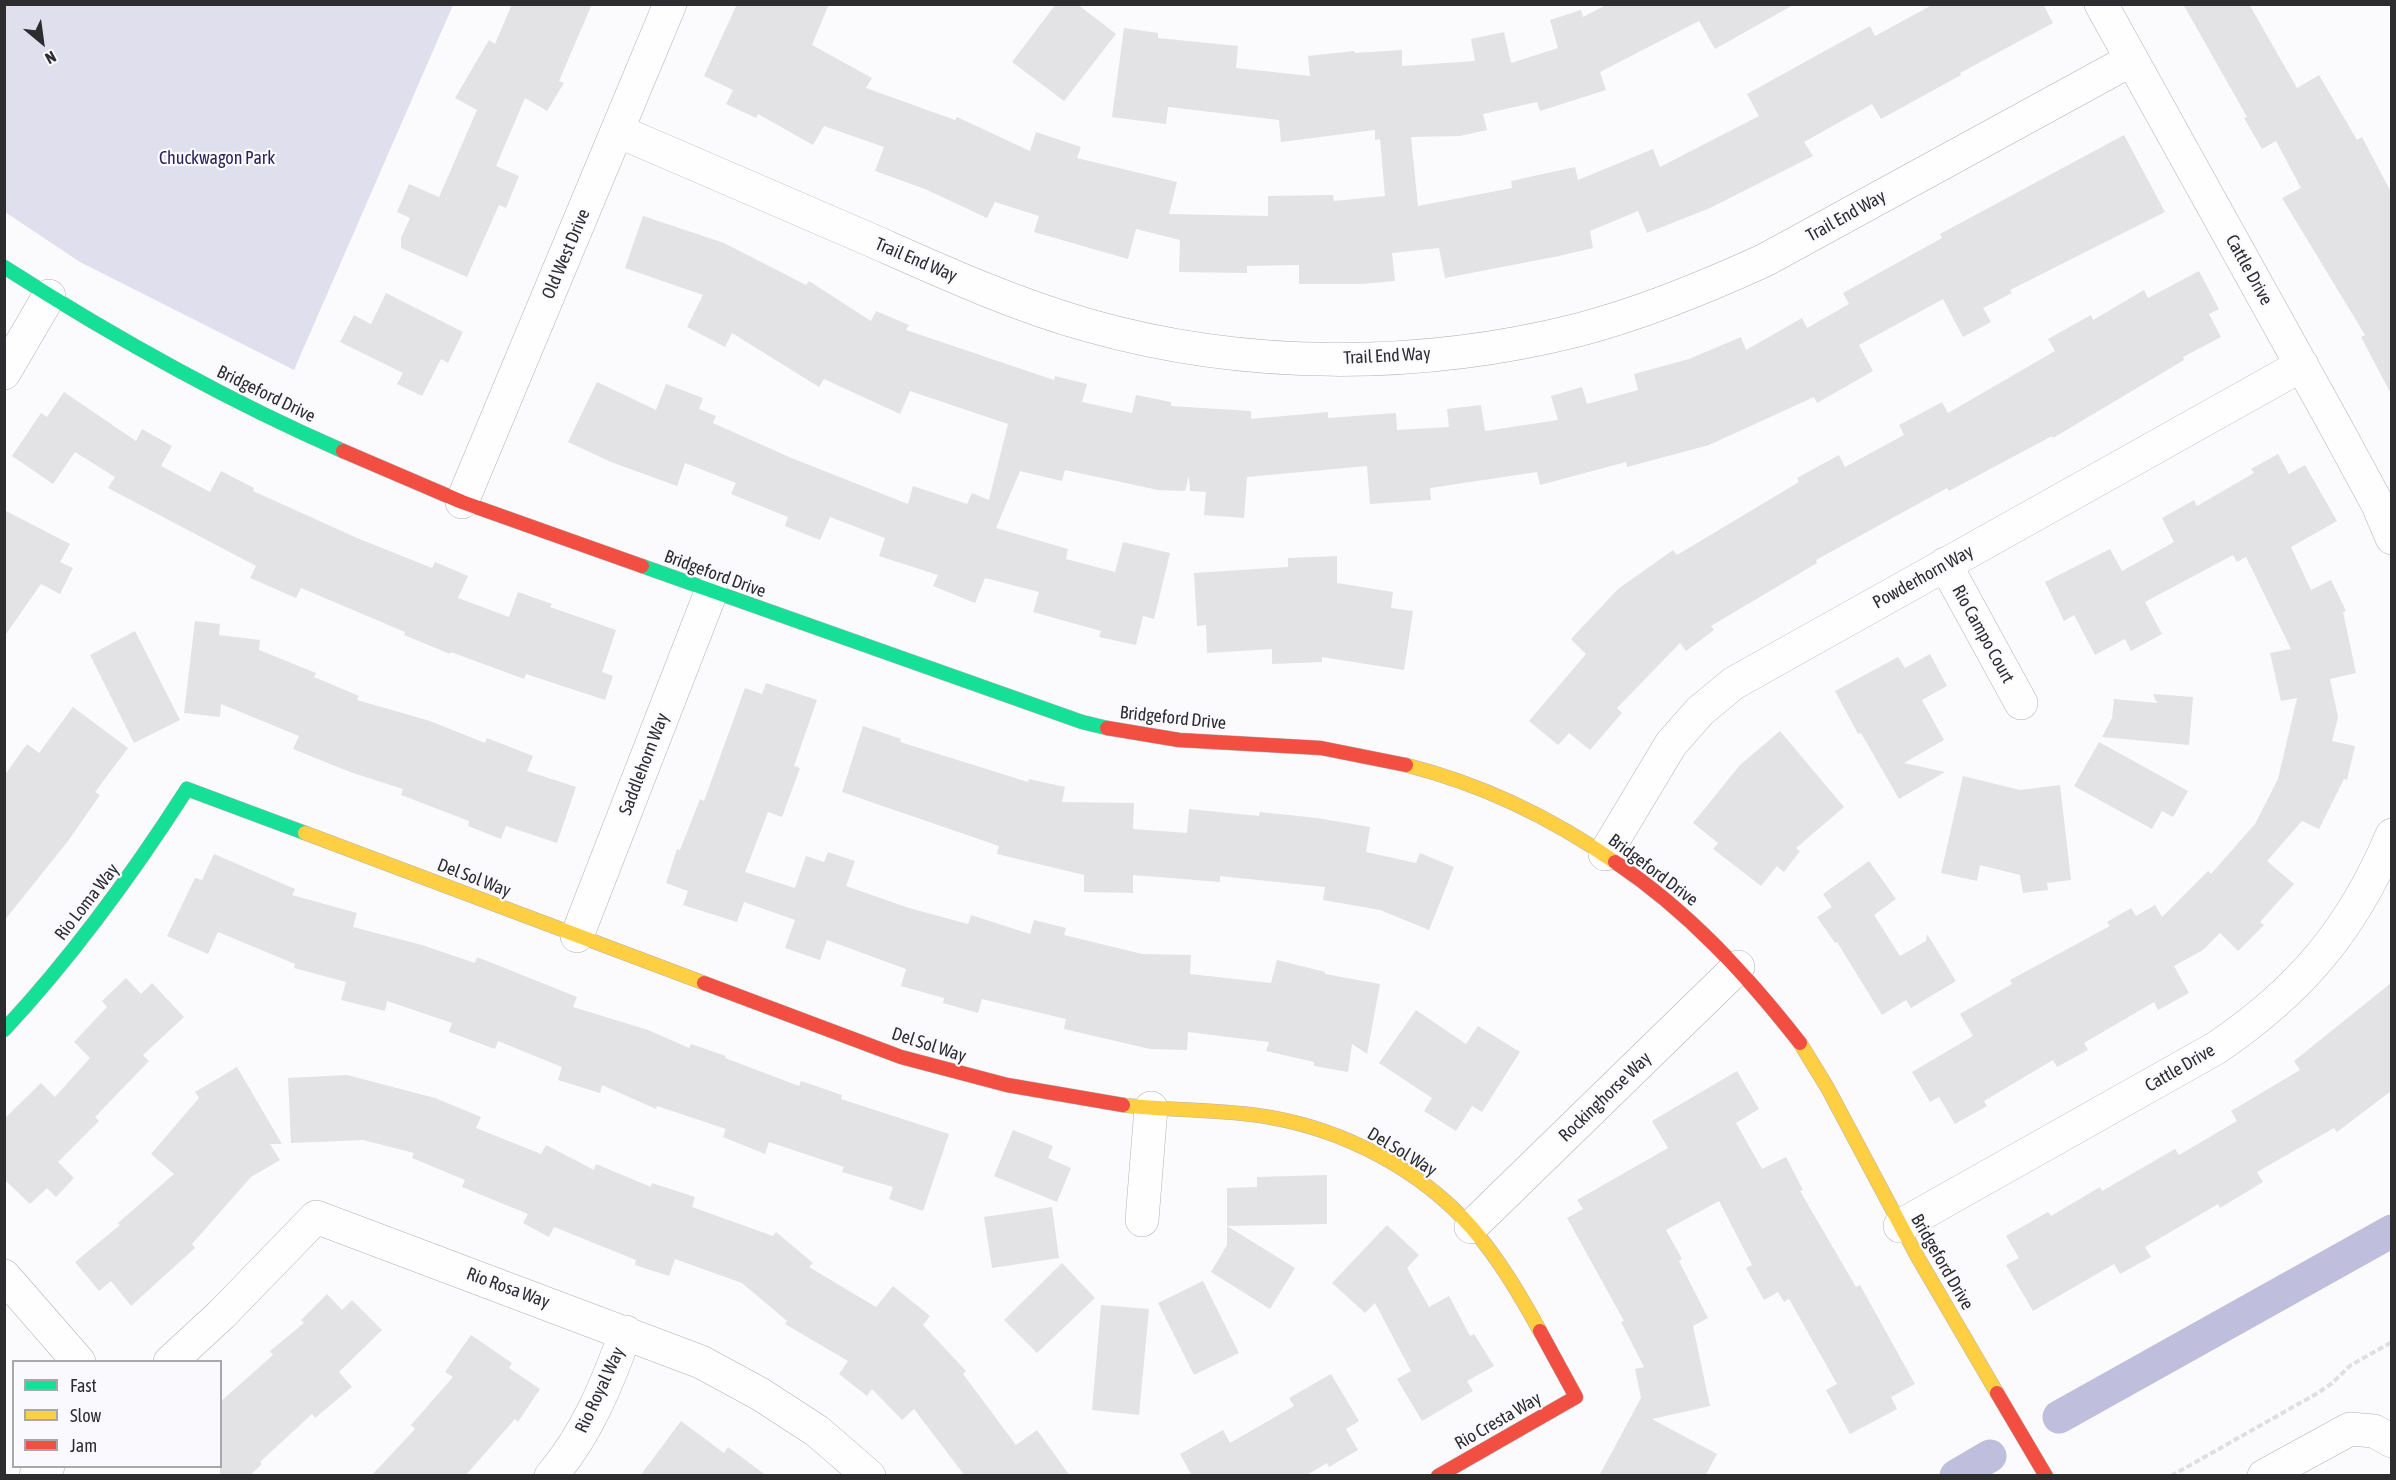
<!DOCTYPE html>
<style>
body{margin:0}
#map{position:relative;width:2396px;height:1480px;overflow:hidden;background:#fbfbfd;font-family:"Asap Condensed",sans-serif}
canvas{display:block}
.frame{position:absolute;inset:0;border:6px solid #2d2d2f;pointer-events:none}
.legend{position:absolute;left:12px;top:1360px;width:210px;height:108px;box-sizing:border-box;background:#fafafe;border:2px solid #a8a8ab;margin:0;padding:8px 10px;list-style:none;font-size:18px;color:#2d2d2f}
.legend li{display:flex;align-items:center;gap:12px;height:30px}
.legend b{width:30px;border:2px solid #a8a8ab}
.north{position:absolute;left:12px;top:12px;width:60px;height:60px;-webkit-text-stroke:4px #fafafe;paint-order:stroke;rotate:151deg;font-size:16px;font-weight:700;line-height:24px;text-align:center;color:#2d2d2f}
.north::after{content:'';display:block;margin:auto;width:21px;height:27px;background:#2d2d2f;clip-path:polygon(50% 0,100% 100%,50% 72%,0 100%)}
</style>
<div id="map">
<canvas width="2396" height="1480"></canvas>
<div class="frame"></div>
<ul class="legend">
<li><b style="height:8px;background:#16e098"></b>Fast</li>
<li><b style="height:8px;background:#ffcf43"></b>Slow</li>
<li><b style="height:8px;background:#f24e42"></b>Jam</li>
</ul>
<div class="north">N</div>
</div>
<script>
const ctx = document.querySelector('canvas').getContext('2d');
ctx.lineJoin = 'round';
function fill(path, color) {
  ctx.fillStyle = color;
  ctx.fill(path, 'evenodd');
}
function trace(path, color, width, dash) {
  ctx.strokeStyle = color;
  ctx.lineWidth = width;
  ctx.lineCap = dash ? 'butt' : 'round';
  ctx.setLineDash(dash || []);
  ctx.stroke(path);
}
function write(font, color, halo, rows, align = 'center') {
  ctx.font = font + ' "Asap Condensed",sans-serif';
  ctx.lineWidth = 4.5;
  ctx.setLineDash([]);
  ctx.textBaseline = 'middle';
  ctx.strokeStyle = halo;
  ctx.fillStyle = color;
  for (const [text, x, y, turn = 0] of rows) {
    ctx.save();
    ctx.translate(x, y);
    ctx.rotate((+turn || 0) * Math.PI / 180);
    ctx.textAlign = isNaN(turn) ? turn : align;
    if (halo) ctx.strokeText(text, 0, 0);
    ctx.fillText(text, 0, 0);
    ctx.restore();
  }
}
fill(new Path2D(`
 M4,5H453L294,370L80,262L5,212Z`), '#dfdfee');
trace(new Path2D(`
 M2059,1417L2392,1231
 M1956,1476L1990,1456`), '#bfbedc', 33);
fill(new Path2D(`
 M512,4H592L559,81L564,83L547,111L525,98L496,166L519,176L506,208L499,205L467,277L401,248V238L410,218L397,212L409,184L439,197L477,110L455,98L489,40L495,44Z
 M737,4H829L812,45L872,78L866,88L955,120L957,117L1030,151L1036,132L1081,147L1077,158L1177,182L1169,214L1268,216V196L1333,195L1334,201L1385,196L1380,139L1375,140V130L1281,142L1279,120L1168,107L1166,124L1112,117L1124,28L1158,33V38L1238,46L1236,68L1310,76L1308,56L1354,51L1355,53L1402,50V66L1475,61L1471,39L1504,32L1511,63L1558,48L1550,20L1581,10L1583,17L1608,4H1795L1715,49L1699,21L1600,72L1606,90L1540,111L1537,102L1483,114L1487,130L1460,136L1411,137L1418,206L1512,188L1511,181L1575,167L1578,180L1653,149L1660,167L1759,116L1747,94L1870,26L1875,36L1934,4H2043L2053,23L1960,73L1961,75L1881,119L1872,104L1804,142L1813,156L1710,208L1647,233L1638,211L1590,231L1593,248L1559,256L1445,278L1439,248L1392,253L1395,281L1362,284H1299V265L1247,266V273L1179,272L1180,240L1136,229L1128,259L1034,232L1039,216L995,202L987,218L925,189L875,171L884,147L824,126L813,145L758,114L756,118L726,104L733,90L704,76Z
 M1056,4H1077L1116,34L1064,101L1012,62Z
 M2183,4H2249L2297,88L2319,75L2357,140L2362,137L2391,192V394L2361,337L2365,335L2282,198L2301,188L2276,141L2262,149L2244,118L2247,117Z
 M2124,135L2165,212L2010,290L2012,293L1983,308L1991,322L1963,337L1943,299L1859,345L1873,371L1817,403L1814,397L1709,445L1627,467L1626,462L1540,485L1537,472L1430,488L1431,500L1370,504L1367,466L1247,477L1244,518L1204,515L1206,492L1190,491L1189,476L1185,491L1158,490L1065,470L1062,481L1020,471L996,528L1068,549L1066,559L1115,572L1123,542L1170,553L1154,619L1143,616L1136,645L1099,637L1101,631L1033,612L1039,592L985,578L975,603L933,586L938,575L879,556L885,538L830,517L820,540L785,526L788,517L731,494L736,483L685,463L677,486L611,462L568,442L597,382L656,410L666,384L703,398L699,409L716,416L713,423L789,457L908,504L913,486L967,504L972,493L989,500L1008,424L910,391L900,414L824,379L819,387L732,333L725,347L687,327L703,295L625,268L643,216L724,243L806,285L809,281L871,321L876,311L909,325L906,330L1054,380L1055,376L1087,384L1082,402L1132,413L1136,395L1171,402V406L1251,411V419L1328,412V418L1396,413L1397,430L1449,427L1447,409L1481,405L1485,431L1558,420L1551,396L1582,387L1587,404L1638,390L1634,374L1689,359L1741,337L1746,350L1802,318L1807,328L1849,304L1843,293L1942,238L1940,234Z
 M2199,271L2219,309L2209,314L2221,337L2183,357L2184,360L2053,438L2052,436L1949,491L1947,488L1816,560L1817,563L1711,626L1714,630L1686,651L1680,643L1617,708L1622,713L1590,750L1569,733L1558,745L1529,721L1586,654L1571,639L1618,589L1673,550L1677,555L1799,482L1797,478L1839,455L1845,467L1904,435L1899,425L1942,402L1948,413L2055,351L2048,339L2091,315L2093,320L2144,290L2148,298Z
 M386,293L463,332L448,363L441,359L422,396L397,384L403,373L340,342L354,315L371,324Z
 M64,392L136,441L142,429L172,446L161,466L210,492L221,471L254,488L253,491L357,538L432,568L435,562L468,576L458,598L509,617L518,592L552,604L550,607L616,630L602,672L613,676L605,700L526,674L524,679L451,652L450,654L404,635L405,632L301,588L296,598L250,578L256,566L108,488L115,477L75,452L53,484L12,456L41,413L47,417Z
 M2278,454L2289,474L2305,465L2337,521L2291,547L2311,590L2331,580L2346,611L2343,612L2356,673L2330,679L2338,717L2332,741L2355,746L2347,780L2344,779L2319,829L2302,821L2267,861L2294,884L2260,922L2264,925L2238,951L2220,933L2203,950L2174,966L2189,993L2158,1010L2154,1002L2084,1043L2088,1050L2057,1067L2053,1060L1984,1101L1987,1106L1955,1124L1939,1097L1930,1102L1912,1072L1973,1036L1960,1014L2012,984L2010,980L2110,926L2107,922L2131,908L2136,916L2155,905L2162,917L2208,871L2211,874L2255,824L2278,779L2297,698L2281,701L2270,653L2291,649L2246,557L2237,562L2233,555L2145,602L2162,634L2131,651L2125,639L2095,655L2074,615L2064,621L2045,582L2110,549L2122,571L2174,542L2162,518L2194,500L2197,506L2254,473L2251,469Z
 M4,510L70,544L60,562L73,568L60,594L41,584L4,637Z
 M1337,556V583L1393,592L1391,608L1413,611L1404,670L1322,657V662L1272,664V649L1207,653L1206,625L1197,626L1194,573L1288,567V558Z
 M195,621L220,624L219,635L260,640L259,650L316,673L314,677L359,696L357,700L430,721L485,743L487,738L533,756L527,771L576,787L557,843L506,826L501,839L468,826L469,821L401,795L403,789L350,772L293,749L299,736L221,704L220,717L184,713Z
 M135,631L180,720L134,743L90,655Z
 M1930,654L1947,686L1922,700L1944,740L1904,763L1945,772L1899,799L1861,733L1858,734L1835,691L1898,657L1905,668Z
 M766,683L817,700L794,766L800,768L782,817L768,812L745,872L795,888L806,856L824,862L828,852L855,861L846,886L909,908L968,924L971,915L1030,934L1034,920L1066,928L1064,935L1142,954L1191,955L1190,974L1271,983L1277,960L1325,972V974L1380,984L1367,1054L1352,1044L1348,1072L1314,1066V1062L1266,1051L1269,1042L1188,1032L1187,1050L1150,1049L1064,1029L1066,1019L982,999L978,1013L943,1003L944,998L901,986L906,969L827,940L820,960L785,948L795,920L744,902L737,922L683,905L688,891L666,883L677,849L680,850L700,799L704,801L745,688L762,694Z
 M2153,694L2193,697L2189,745L2102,737L2112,718L2114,699L2157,703Z
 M73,707L128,748L95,792L100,795L68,841L4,921V776L27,744L39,753Z
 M863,726L901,739L900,742L1028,782L1029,779L1065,787L1062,802L1134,803L1133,829L1187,833L1189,809L1259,816L1260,812L1317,818L1370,827L1366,852L1416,863L1420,853L1454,867L1429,930L1380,910L1323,900L1325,887L1220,876V882L1133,875V893L1084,892V875L997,854L999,846L842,792Z
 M1780,731L1844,807L1796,848L1800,851L1784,872L1777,866L1761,886L1713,849L1718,843L1693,823L1740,765Z
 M2099,742L2188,791L2173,817L2162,811L2152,829L2074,786Z
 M1963,776L2020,790L2060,785L2071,880L2047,883L2048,890L2023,893L2020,875L1980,865L1977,881L1941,873Z
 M214,854L295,889L292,895L357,913L353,927L422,945L475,963L477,957L577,997L573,1007L648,1030L689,1048L691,1044L726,1056L725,1058L799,1086L801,1081L842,1095L841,1099L949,1134L923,1211L889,1199L893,1187L842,1172L844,1167L769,1142L765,1154L723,1137L726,1129L657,1106L656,1109L602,1085L600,1093L558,1080L562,1067L498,1041L495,1049L449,1032L452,1023L387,1001L385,1011L341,1000L346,982L294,968L295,964L218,932L208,954L167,936L195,878L202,880Z
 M1869,861L1896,899L1874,915L1900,956L1926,941L1927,934L1956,981L1911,1008L1906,1000L1882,1015L1837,942L1835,943L1817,917L1832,907L1823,894Z
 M126,978L141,994L152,983L184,1017L143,1055L149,1061L95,1117L99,1121L58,1162L74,1178L56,1197L47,1188L30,1204L4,1179V1119L41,1083L55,1097L90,1058L74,1042L107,1007L102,1001Z
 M2391,983V1091L2337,1132L2334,1128L2257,1172L2263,1182L2220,1208L2218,1204L2145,1247L2151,1257L2120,1274L2114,1264L2033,1311L2006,1265L2019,1258L2006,1236L2048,1212L2051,1216L2100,1187L2102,1191L2175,1149L2179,1155L2237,1121L2231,1111L2300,1070L2294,1061Z
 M1416,1010L1466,1044L1478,1026L1520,1052L1482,1112L1472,1106L1456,1131L1424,1111L1432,1098L1379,1063Z
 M237,1067L282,1144H270L280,1160L251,1177L192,1244L195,1248L131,1306L111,1281L99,1291L75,1262L120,1225L118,1223L174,1174L151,1154L199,1098L195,1092Z
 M1737,1071L1759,1109L1736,1123L1762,1169L1786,1157L1803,1190L1800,1191L1856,1287L1860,1285L1915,1384L1891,1397L1897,1409L1850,1434L1826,1390L1837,1384L1789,1299L1784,1302L1778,1292L1764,1300L1746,1268L1752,1265L1719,1201L1666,1230L1682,1259L1679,1261L1708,1318L1693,1326L1710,1406L1652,1419L1717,1454L1705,1476H1599L1641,1398L1635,1369L1644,1367L1621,1322L1624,1321L1567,1218L1583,1209L1577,1200L1668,1148L1652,1121Z
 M347,1075L435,1098L481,1117L476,1128L541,1154L546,1145L594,1170L596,1164L651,1187L652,1183L695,1197L692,1207L773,1236L776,1232L813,1263L809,1267L876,1307L893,1286L930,1316L923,1325L966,1371L963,1374L1016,1445L1037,1430L1070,1476H965L914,1409L902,1420L872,1389L867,1396L839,1374L848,1361L785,1324L787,1321L742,1283L675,1259L669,1276L635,1265L636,1260L554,1227L549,1237L523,1223L528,1214L462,1187L465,1180L412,1158L414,1153L363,1140L291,1143L288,1078Z
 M1013,1130L1053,1146L1048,1158L1071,1168L1057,1202L994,1176Z
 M1327,1175V1224L1227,1226V1188L1257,1187V1177Z
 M1052,1207L1059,1258L992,1268L984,1217Z
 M1387,1225L1419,1255L1407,1268L1429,1307L1449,1296L1470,1336L1474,1334L1494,1366L1467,1381L1473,1391L1422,1421L1397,1379L1411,1371L1375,1303L1365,1313L1332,1283Z
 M1227,1226L1295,1268L1270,1309L1211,1272L1227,1245Z
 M1062,1263L1095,1298L1037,1353L1004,1320Z
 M1203,1281L1239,1353L1194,1375L1158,1303Z
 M327,1294L342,1310L352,1300L382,1330L339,1372L352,1387L315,1418L312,1414L260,1462L262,1464L249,1476H220V1402L273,1355L270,1351L304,1323L301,1320Z
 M1101,1305L1149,1309L1139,1415L1092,1410Z
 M471,1335L512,1363L509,1368L540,1389L518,1422L515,1419L465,1476H371L415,1429L411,1425L453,1377L445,1372Z
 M1331,1374L1359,1421L1346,1429L1358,1450L1329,1467L1327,1463L1305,1476H1192L1180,1454L1223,1430L1230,1443L1294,1406L1289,1398Z
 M681,1421L724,1453L728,1447L767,1476H640Z`), '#e3e3e5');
const street = new Path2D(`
 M2101,4L2338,431L2378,505L2392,538
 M618,131C703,167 788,204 873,241C943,272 1013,304 1087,325C1245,370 1419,370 1578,330C1643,313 1704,288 1765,260L2131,60
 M4,373L49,296
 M462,502L670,4
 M1945,564L2021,703
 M1605,854L1671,744L1700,711L1734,683L2302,365
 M577,936L711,592
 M1142,1220L1151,1108
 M1900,1226L2216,1048C2300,991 2352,930 2392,835
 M1471,1227L1738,967
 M4,1276L79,1362
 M170,1362L222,1314L316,1217L701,1362L760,1394L817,1431L869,1476
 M36,1476L48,1466
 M551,1476C587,1434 607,1384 626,1332
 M2264,1476L2350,1429L2374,1431L2392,1441`);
const fast = new Path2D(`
 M4,267C112,336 226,400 343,451
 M642,566L1082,722L1107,728
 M4,1030C73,956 132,875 187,789L305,833`);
const slow = new Path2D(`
 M1406,765C1481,784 1552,818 1615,862
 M305,833L704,983
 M1800,1043L1827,1087L1917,1256L1997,1393
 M1123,1105C1171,1111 1220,1109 1268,1117C1345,1130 1421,1170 1472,1228C1499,1259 1520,1295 1540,1331`);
const jam = new Path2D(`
 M343,451L462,502L642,566
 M1107,728L1179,740L1321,748L1406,765
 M1615,862C1688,911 1746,974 1800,1043
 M704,983L901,1057L1007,1085L1123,1105
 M1997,1393L2046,1476
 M1438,1476L1576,1397L1540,1331`);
trace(street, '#b2b2b4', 34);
trace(fast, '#b2b2b4', 15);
trace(slow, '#b2b2b4', 15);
trace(jam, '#b2b2b4', 15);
trace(new Path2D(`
 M2171,1476L2316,1394L2331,1384L2351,1365L2392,1342`), '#dfdfe0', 4, [6, 3]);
trace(street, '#fefeff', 33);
trace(fast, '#16e098', 14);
trace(slow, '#ffcf43', 14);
trace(jam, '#f24e42', 14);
write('18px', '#2b2357', '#fafafe', [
 ["Chuckwagon Park",217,158]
]);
write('18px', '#2d2d2f', '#fafafe', [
 ["Trail End Way",1846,216,-29],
 ["Old West Drive",566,254,-67],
 ["Trail End Way",916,260,23],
 ["Cattle Drive",2249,270,61],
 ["Trail End Way",1387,356,-3],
 ["Bridgeford Drive",266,394,26],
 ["Bridgeford Drive",715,574,20],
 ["Powderhorn Way",1923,577,-29],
 ["Rio Campo Court",1983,634,61],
 ["Bridgeford Drive",1173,718,6],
 ["Saddlehorn Way",644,764,-69],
 ["Bridgeford Drive",1653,870,37],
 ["Del Sol Way",474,878,21],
 ["Rio Loma Way",87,902,-52],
 ["Del Sol Way",929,1045,18],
 ["Cattle Drive",2180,1068,-30],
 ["Rockinghorse Way",1605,1097,-44],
 ["Del Sol Way",1402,1152,31],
 ["Bridgeford Drive",1942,1262,60],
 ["Rio Rosa Way",508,1288,20],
 ["Rio Royal Way",600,1390,-65],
 ["Rio Cresta Way",1498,1421,-30]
]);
</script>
